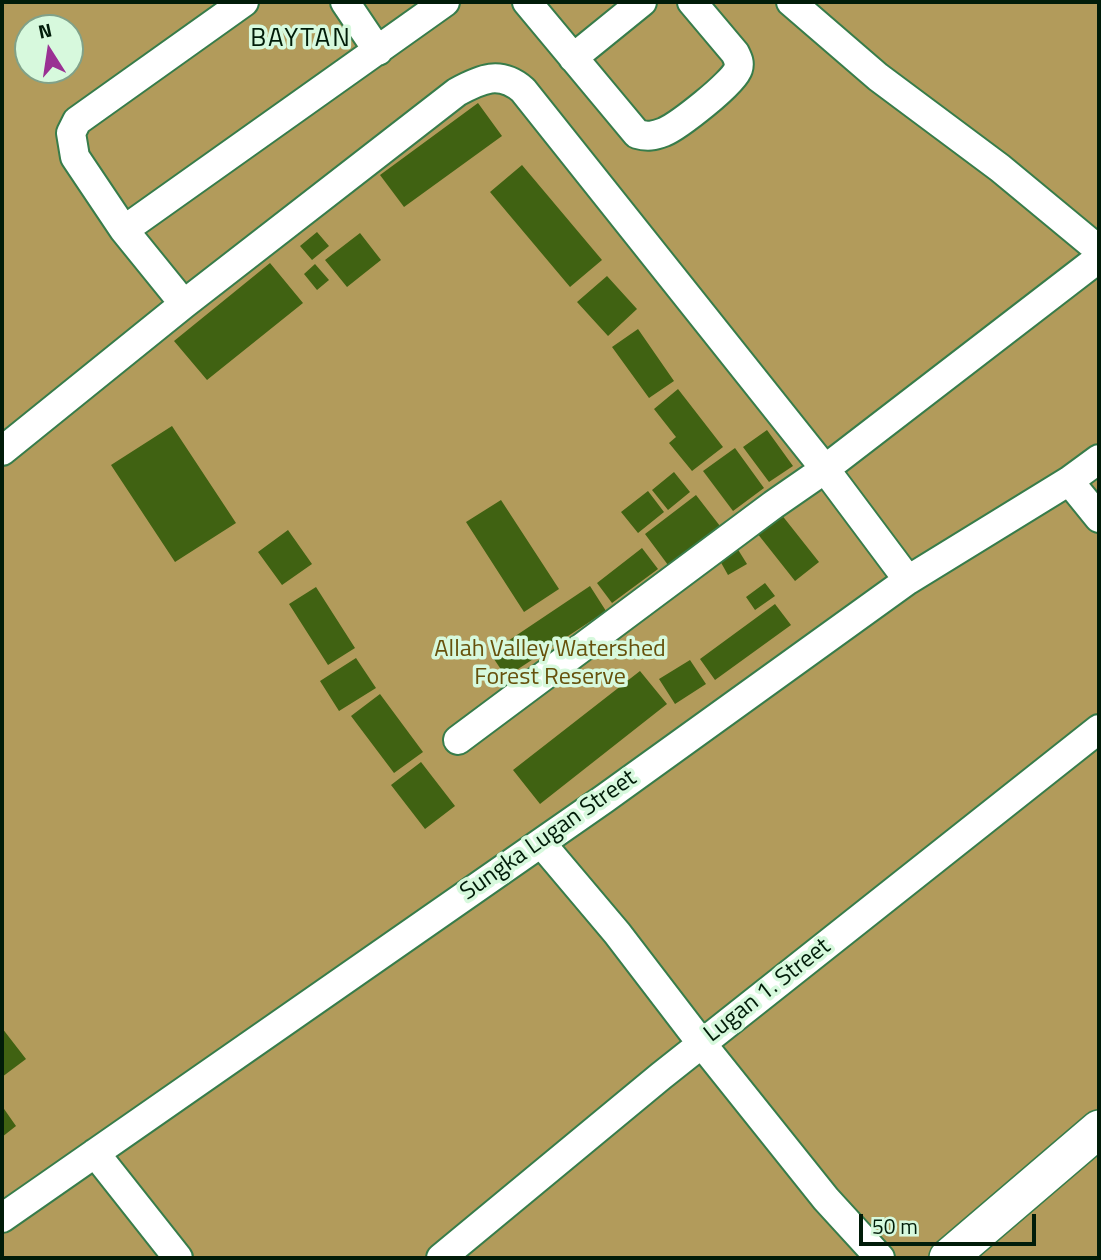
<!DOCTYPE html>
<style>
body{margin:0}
#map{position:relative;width:1101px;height:1260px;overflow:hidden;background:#9be2aa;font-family:"Titillium Web",sans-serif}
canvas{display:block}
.frame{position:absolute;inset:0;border:4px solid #011c09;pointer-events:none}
.north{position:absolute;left:14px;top:14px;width:70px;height:70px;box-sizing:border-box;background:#d7f9dd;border:2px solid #81a188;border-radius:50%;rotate:348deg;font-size:19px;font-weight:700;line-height:28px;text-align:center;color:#011c09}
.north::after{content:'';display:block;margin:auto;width:24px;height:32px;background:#9a3193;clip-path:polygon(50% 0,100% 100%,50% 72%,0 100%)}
.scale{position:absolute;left:859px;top:1214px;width:177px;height:32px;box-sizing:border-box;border:4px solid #011c09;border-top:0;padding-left:9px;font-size:21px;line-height:24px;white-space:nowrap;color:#011c09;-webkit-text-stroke:5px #d7f9dd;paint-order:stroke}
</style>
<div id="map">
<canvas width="1101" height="1260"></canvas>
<div class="frame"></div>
<div class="north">N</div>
<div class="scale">50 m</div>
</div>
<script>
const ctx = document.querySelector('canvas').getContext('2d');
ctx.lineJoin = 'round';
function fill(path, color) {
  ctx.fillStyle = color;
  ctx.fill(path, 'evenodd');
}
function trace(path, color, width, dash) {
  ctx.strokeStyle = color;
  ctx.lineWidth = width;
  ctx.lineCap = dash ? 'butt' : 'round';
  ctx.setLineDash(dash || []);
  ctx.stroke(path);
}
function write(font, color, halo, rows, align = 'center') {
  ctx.font = font + ' "Titillium Web",sans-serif';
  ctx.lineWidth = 7;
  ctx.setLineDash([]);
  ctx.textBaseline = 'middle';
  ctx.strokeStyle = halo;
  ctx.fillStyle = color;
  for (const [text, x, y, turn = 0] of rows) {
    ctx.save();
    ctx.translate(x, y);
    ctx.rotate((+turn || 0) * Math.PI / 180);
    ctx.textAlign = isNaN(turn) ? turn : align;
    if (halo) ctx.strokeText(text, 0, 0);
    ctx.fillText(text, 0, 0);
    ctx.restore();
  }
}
fill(new Path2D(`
 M2,2H1099V1258H2ZM28,28H70V70H28Z`), '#b29b5b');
fill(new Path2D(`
 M478,103L502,136L404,207L380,175Z
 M522,165L602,260L570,287L490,192Z
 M317,232L329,246L312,260L300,246Z
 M360,233L381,260L347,287L325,260Z
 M270,263L303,303L207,380L174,341Z
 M315,264L329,280L317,290L304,274Z
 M607,276L637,309L608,336L577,302Z
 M638,329L674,381L649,398L612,347Z
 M678,389L723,447L692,471L669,443L676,437L654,409Z
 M172,426L236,523L175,562L111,465Z
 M767,430L793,466L769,482L743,447Z
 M735,448L764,488L733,511L703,471Z
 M674,472L690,492L668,510L652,490Z
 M648,491L664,512L638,533L621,512Z
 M696,495L720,526L668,565L645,534Z
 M501,500L559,589L524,612L466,522Z
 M781,514L819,562L795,581L757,533Z
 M288,530L312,564L282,585L258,552Z
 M642,548L658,569L612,603L597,583Z
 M737,548L747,564L728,575L719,559Z
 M765,583L775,596L755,610L746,597Z
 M590,586L606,611L506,677L490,653Z
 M316,587L355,648L328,665L289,604Z
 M775,604L791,625L715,680L700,659Z
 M356,658L376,688L339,711L320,681Z
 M690,660L706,684L675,704L659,679Z
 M640,671L667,704L540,804L513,770Z
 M380,694L423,752L394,773L351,716Z
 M421,762L455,806L425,829L391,785Z
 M2,1028L26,1059L2,1077Z
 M2,1106L16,1126L2,1137Z`), '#406212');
const minor = new Path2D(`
 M345,2L378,51
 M527,2L637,134C647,137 654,136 664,132C678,126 734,83 738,69C740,63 738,59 735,53L692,2
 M791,2L878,77L1000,168L1099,250
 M573,58L642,2
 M124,230L445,2
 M184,304L124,230L75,157L71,133L77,121L244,2
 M2,451L184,304L457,92C481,79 500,70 523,90L825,469L908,580
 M1069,481L1099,518
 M458,740L773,505L825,469L1099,258
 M541,843L617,933L702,1044L826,1199L880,1258
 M95,1153L178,1258
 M2,1218L604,799L908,580L1069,481L1099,459
 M441,1258L661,1076L1099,729`);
const major = new Path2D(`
 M948,1258L1099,1129`);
trace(minor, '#377c4a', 32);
trace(major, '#377c4a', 40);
trace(minor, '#fff', 28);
trace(major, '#fff', 37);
write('24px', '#66510c', '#d7f9dd', [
 ["Allah Valley Watershed",550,650],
 ["Forest Reserve",550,678]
]);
write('24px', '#011c09', '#d7f9dd', [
 ["Sungka Lugan Street",549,836,-35],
 ["Lugan 1. Street",768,991,-38]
]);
ctx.letterSpacing = '2px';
write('26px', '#011c09', '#d7f9dd', [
 ["BAYTAN",301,40]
]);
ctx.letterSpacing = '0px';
</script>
